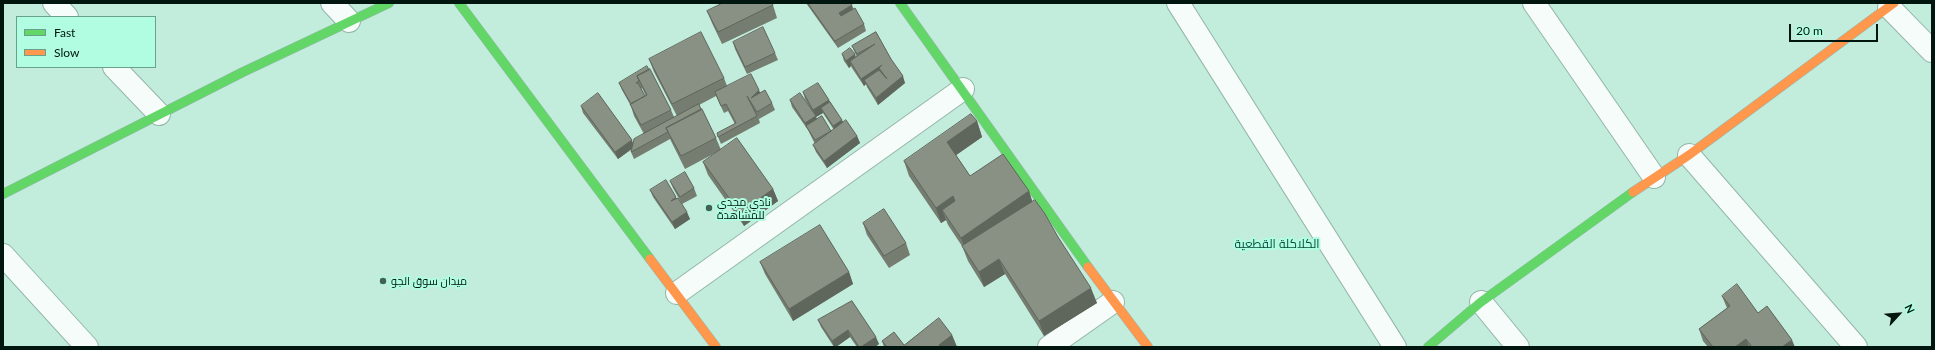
<!DOCTYPE html>
<meta charset="utf-8">
<style>
body{margin:0}
#map{position:relative;width:1935px;height:350px;overflow:hidden;background:#c2ecdc;font-family:Lato,sans-serif}
canvas{display:block}
.frame{position:absolute;inset:0;border:4px solid #01160f;pointer-events:none}
.legend{position:absolute;left:16px;top:16px;width:140px;height:52px;box-sizing:border-box;background:#b0fde1;border:1px solid #6aa18d;margin:0;padding:5px 7px;list-style:none;font-size:12px;color:#01160f}
.legend li{display:flex;align-items:center;gap:8px;height:20px}
.legend b{width:20px;border:1px solid #6aa18d}
.north{position:absolute;left:1879px;top:294px;width:40px;height:40px;-webkit-text-stroke:3px #b0fde1;paint-order:stroke;rotate:64deg;font-size:11px;font-weight:700;line-height:16px;text-align:center;color:#01160f}
.north::after{content:'';display:block;margin:auto;width:14px;height:18px;background:#01160f;clip-path:polygon(50% 0,100% 100%,50% 72%,0 100%)}
.scale{position:absolute;left:1789px;top:24px;width:89px;height:18px;box-sizing:border-box;border:2px solid #01160f;border-top:0;padding-left:5px;font-size:12px;line-height:14px;white-space:nowrap;color:#01160f;-webkit-text-stroke:3px #b0fde1;paint-order:stroke}
</style>
<div id="map">
<canvas width="1935" height="350"></canvas>
<div class="frame"></div>
<ul class="legend">
<li><b style="height:5px;background:#63d668"></b>Fast</li>
<li><b style="height:5px;background:#ff974d"></b>Slow</li>
</ul>
<div class="north">N</div>
<div class="scale">20 m</div>
</div>
<script>
const ctx = document.querySelector('canvas').getContext('2d');
ctx.lineJoin = 'round';
function trace(path, color, width, dash) {
  ctx.strokeStyle = color;
  ctx.lineWidth = width;
  ctx.lineCap = dash ? 'butt' : 'round';
  ctx.setLineDash(dash || []);
  ctx.stroke(path);
}
function fill(path, color) {
  ctx.fillStyle = color;
  ctx.fill(path, 'evenodd');
}
function write(font, color, halo, rows, align = 'center') {
  ctx.font = font + ' Lato,Cairo,sans-serif';
  ctx.lineWidth = 4;
  ctx.setLineDash([]);
  ctx.textBaseline = 'middle';
  ctx.strokeStyle = halo;
  ctx.fillStyle = color;
  for (const [text, x, y, turn = 0] of rows) {
    ctx.save();
    ctx.translate(x, y);
    ctx.rotate((+turn || 0) * Math.PI / 180);
    ctx.textAlign = isNaN(turn) ? turn : align;
    if (halo) ctx.strokeText(text, 0, 0);
    ctx.fillText(text, 0, 0);
    ctx.restore();
  }
}
const street = new Path2D(`
 M54,3L67,17
 M332,3L349,21
 M1178,3L1395,347
 M1534,3L1654,177
 M1889,7L1932,51
 M114,67L159,114
 M1689,155L1856,347
 M3,255L87,347
 M677,293L963,89
 M1481,302L1518,347
 M1049,347L1113,302`);
const fast = new Path2D(`
 M459,3L650,259
 M900,3L1088,267
 M3,194L243,72L389,3
 M1428,347L1481,302L1633,192`);
const slow = new Path2D(`
 M1633,192L1689,155L1894,3
 M650,259L716,347
 M1088,267L1148,347`);
trace(street, '#94b6a9', 24);
trace(fast, '#94b6a9', 10);
trace(slow, '#94b6a9', 10);
trace(street, '#f6fcfa', 22);
trace(fast, '#63d668', 9);
trace(slow, '#ff974d', 9);
fill(new Path2D(`
 M806,3H851L853,9L864,24L866,31L838,48Z
 M773,5L777,18L722,44L712,23L707,11Z
 M876,32L891,59L905,83L878,105L867,87L866,84L864,86L852,68L851,66L849,68L844,61L842,54L856,57H857L855,53L852,46Z
 M733,42L775,53L778,60L747,74L735,49Z
 M649,59L724,78L727,86L760,93L772,103L775,110L759,119L758,116L760,123L721,144L718,137L735,124L728,111L724,113L716,96L699,105L716,138L721,150L773,189L778,201L744,226L708,175L703,162L719,151L685,169L670,139L634,159L631,152L632,149L618,159L583,113L581,106L633,143L644,134L634,116L631,106L622,90L619,83L649,70L671,110L674,117L677,116L654,72ZM642,88L646,96H645L641,89Z
 M803,92L829,100L843,122L857,136L860,143L827,168L816,152L813,145L815,144L808,130L792,107L790,100L811,109L805,99ZM823,113L834,130L831,131L822,116L817,119L816,117Z
 M977,121L982,137L956,155L970,176L1029,191L1032,201L1058,237L1097,303L1044,336L1005,274L984,287L968,261L962,246L948,225L946,220L941,223L909,176L904,161Z
 M670,181L694,188L697,196L682,204L673,188Z
 M650,190L677,198L690,219L675,229L653,197Z
 M863,223L906,243L910,255L889,268L867,235Z
 M760,262L849,272L853,284L793,321L765,274Z
 M1722,296L1758,313L1795,347H1708L1703,341L1699,329L1727,308Z
 M852,301L879,344L875,347H857L850,337L836,347H834L821,327L818,320Z
 M952,335L957,347H884L882,341L904,345Z`), '#757d71');
fill(new Path2D(`
 M852,5L854,12L842,20L839,13Z
 M855,54L857,61H850L851,66L849,68L846,61Z
 M882,65L879,68L881,74L864,80L866,84L864,86L861,79Z
 M903,76L905,83L878,105L876,98Z
 M759,90L762,97L751,98Z
 M829,100L831,108H821L823,113L816,117L818,123L806,126L808,130L805,123L816,116L813,110Z
 M842,120L845,127L836,133L833,126Z
 M977,121L982,137L952,158L947,142Z
 M857,136L860,143L827,168L824,161Z
 M632,140L634,147L618,159L615,152Z
 M773,189L778,201L744,226L740,213Z
 M1029,191L1034,207L967,253L961,238Z
 M953,196L958,211L942,210L946,220L941,223L936,208Z
 M687,212L690,219L675,229L672,222Z
 M999,259L1005,274L984,287L979,272Z
 M849,272L853,284L793,321L789,309Z
 M1091,288L1097,303L1044,336L1039,321Z
 M848,330L850,337L836,347H834L832,341Z
 M952,335L957,347H939V345Z
 M876,337L879,344L875,347H861Z
 M1746,339L1749,347H1735Z
 M1792,340L1795,347H1782Z`), '#5f665c');
const building = new Path2D(`
 M723,3H772L773,5L718,32L707,11Z
 M808,3H851L852,5L839,13L841,16L855,8L864,24L835,41Z
 M763,27L775,53L745,67L733,42Z
 M701,32L724,78L672,104L649,59Z
 M876,32L891,59L903,76L876,98L864,80L879,70L887,79L879,68L882,65L861,79L850,61L875,44L857,54L852,46Z
 M850,48L855,54L846,61L842,54Z
 M647,66L649,70L637,76L639,81L636,83H638L645,96L631,104L619,83Z
 M650,69L671,110L641,125L630,104L647,95L637,76Z
 M751,74L759,90L751,98L765,90L772,103L757,112L747,96L757,116L718,137L717,133L736,123L726,104L721,106L715,92Z
 M818,83L829,100L813,110L803,92Z
 M598,93L632,140L615,152L581,106Z
 M800,93L816,116L805,123L790,100Z
 M830,102L842,120L833,126L821,108Z
 M699,104L701,110L666,128L668,132L631,152L634,139Z
 M702,109L716,138L681,156L666,128Z
 M971,114L977,121L947,142L970,176L1003,154L1029,191L961,238L942,210L955,201L953,196L936,208L904,161Z
 M822,116L831,131L815,140L806,126Z
 M846,120L857,136L824,161L813,145Z
 M737,138L773,189L740,213L703,162Z
 M685,172L694,188L680,197L670,181Z
 M666,180L676,197L671,201L678,198L687,212L672,222L650,190Z
 M1035,200L1045,214L1058,237L1091,288L1039,321L999,259L979,272L962,246Z
 M884,209L906,243L884,256L863,223Z
 M820,225L849,272L789,309L760,262Z
 M1737,284L1758,313L1767,306L1792,340L1782,347H1752L1746,339L1735,347H1713L1699,329L1730,306L1722,296Z
 M852,301L876,337L861,347H859L848,330L832,341L818,320Z
 M939,318L952,335L939,345L940,347H887L882,341L894,332L904,345Z`);
fill(building, '#889183');
trace(building, '#5f665c', 1);
for (const [x, y, r, color] of [
 [709,208,4,"#456157"],
 [383,281,4,"#456157"]
]) {
  const dot = new Path2D();
  dot.arc(x, y, r, 0, 2 * Math.PI);
  ctx.fillStyle = color;
  ctx.fill(dot);
  trace(dot, '#b0fde1', 1.5);
}
write('11px', '#01160f', '#b0fde1', [
 ["نادي مجدي",717,202],
 ["للمشاهدة",717,215],
 ["ميدان سوق الجو",391,281]
], 'left');
write('12px', '#084939', '#b0fde1', [
 ["الكلاكلة القطعية",1277,244]
]);
</script>
